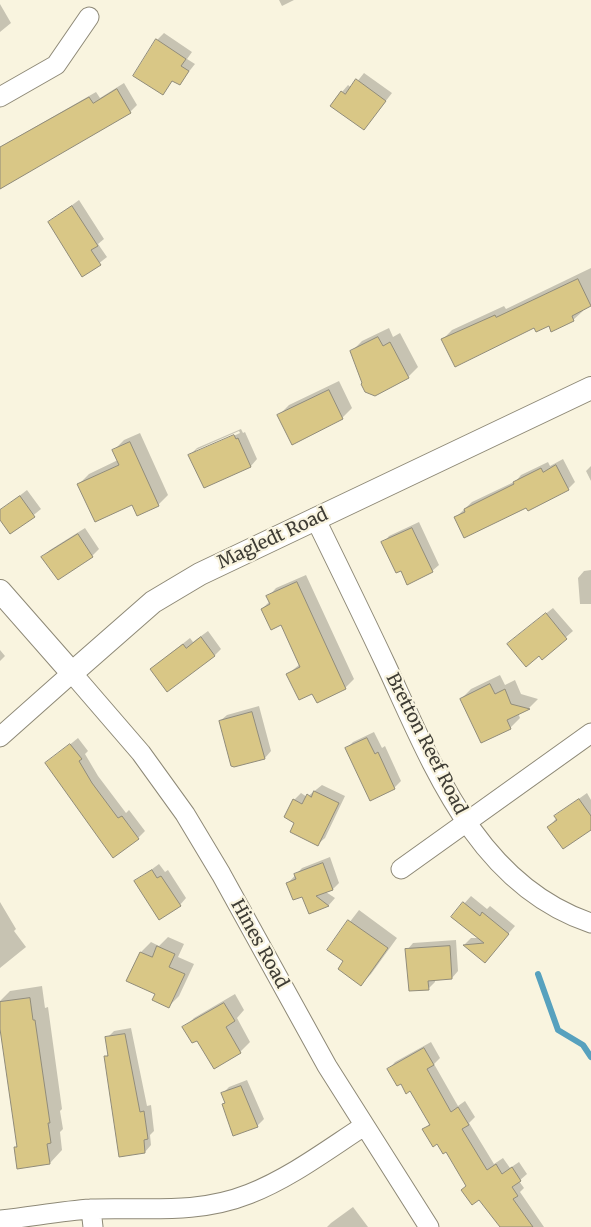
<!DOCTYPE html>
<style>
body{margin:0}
canvas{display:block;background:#f9f4df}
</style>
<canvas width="591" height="1227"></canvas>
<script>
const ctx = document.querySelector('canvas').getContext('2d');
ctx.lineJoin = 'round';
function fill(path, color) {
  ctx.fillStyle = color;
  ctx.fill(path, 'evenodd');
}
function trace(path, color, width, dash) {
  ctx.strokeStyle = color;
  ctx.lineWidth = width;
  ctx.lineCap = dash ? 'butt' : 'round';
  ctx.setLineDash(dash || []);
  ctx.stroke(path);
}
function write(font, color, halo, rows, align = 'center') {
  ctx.font = font + ' Merriweather,serif';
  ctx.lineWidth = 4.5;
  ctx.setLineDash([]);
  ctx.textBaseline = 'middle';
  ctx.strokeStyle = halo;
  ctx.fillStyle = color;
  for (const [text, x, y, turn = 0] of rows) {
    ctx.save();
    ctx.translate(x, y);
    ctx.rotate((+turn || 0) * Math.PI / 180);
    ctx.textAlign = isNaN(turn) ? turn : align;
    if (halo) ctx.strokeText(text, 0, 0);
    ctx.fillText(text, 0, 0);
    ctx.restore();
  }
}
fill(new Path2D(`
 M279,0H294L282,6Z
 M0,4L11,23L0,32Z
 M164,33L192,52L187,59L195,64L179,84L173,80L162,94L157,40Z
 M364,73L392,93L364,129L342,92L348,85L352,88Z
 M124,83L137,105L130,112L0,189V147L96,92L100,98Z
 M79,200L104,239L98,244L107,257L83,276L49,222Z
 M591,268V305L582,309L583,311L573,320L443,339L452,330L504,306L506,309Z
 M389,328L393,337L400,333L418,367L408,377L352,351L362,341Z
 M339,381L352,408L342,418L279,415L289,405Z
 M241,429L243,433L245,432L257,459L251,466L204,486L190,455L197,448ZM239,431L240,433L196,453V450Z
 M140,433L168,495L158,505L133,503L79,484L89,474L118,460L114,450L124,440Z
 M563,459L575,482L568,489L527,506L455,518L472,502L516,481L521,475L548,462L550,466Z
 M591,466V481L586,471Z
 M27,490L41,509L14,531L0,511Z
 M419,522L439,565L432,571L401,569L383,543L389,536Z
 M85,528L99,549L92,556L43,557L50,550Z
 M591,570V604H580L578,578L584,571Z
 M306,575L354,679L345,688L313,692L288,674L300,664L282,624L262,609L270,601L268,597L276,588Z
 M553,608L573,631L542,658L515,638Z
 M208,631L221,649L214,656L151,669L190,638L193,642Z
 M0,650L5,656L0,661Z
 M500,675L505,685L515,680L521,694L538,699L529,708L518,713L520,718L510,728L461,699L471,689Z
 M259,706L271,751L265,758L220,721L227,715Z
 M374,732L382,748L385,746L401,781L394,788L371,799L347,748L353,742Z
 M78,738L88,751L85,754L98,776L126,813L129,810L145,831L138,838L47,763Z
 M322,785L345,796L325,838L318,844L296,822L294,800L301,793L307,797Z
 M587,793L591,800V828L549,827L563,810Z
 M330,857L339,883L333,889L326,892L335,898L329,905L309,912L303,895L288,883L302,868Z
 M159,864L165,872L168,870L186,898L180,905L136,881Z
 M471,896L487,909L490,906L515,926L485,961L464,945L471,938H479L453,916Z
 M0,902L16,929L14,931L26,947L0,968Z
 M359,910L397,938L371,974L361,984L345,961L329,949Z
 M168,937L184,944L178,957L194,964L179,996L169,1006L157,993L141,952L151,942L159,946Z
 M456,940L458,971L452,978L435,979V982L428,989L407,950L413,943Z
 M42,986L45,1008L48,1007L62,1109L60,1111L63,1129L60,1132L62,1150L50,1163L15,1148L18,1145L0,1021V1001L10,991Z
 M235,994L244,1010L237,1018L250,1042L240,1052L214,1067L198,1039L184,1028L194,1018Z
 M131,1028L147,1106L151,1105L154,1131L150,1135L151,1145L145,1152L106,1057L109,1053L107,1038L114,1031Z
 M431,1042L440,1058L434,1064L458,1106L465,1101L475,1117L469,1123L494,1164L503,1158L510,1168L519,1162L527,1174L519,1181L524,1188L520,1192L544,1227H501L485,1203L467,1186L446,1150L424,1130L430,1123L410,1090L389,1069L395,1062Z
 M247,1080L264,1119L257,1126L223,1104L226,1102L223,1093L229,1087Z
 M353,1207L368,1227H327L331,1223Z`), '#0003');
trace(new Path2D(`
 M538,974L558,1030L583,1045L591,1057`), '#57a1be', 6);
const building = new Path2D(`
 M156,39L186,59L181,66L189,71L180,85L172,81L163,95L133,76Z
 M356,79L386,101L364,130L330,106L341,91L345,94Z
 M117,89L131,113L0,189V147L89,97L93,103Z
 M72,206L98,246L91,250L101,265L82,277L48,222Z
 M578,279L591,306L572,316L574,321L551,332L549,326L536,332L534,328L455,367L441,339L495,315L496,317Z
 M378,337L383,346L390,342L409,378L375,396L365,392L361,384L362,383L350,351Z
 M329,390L343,419L292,445L277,415Z
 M234,435L236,439L238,438L251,467L204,488L188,455Z
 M130,442L159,506L137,516L132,505L95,522L77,484L119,465L112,450Z
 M556,465L569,490L528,511L526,508L464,538L454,517L465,512L464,509L514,484L513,482L541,468L543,472Z
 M20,496L35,517L10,534L0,520V510Z
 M412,528L433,572L407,585L401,571L396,573L381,542Z
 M78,534L93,557L58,580L41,557Z
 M297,582L346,689L317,703L312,694L299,700L286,674L300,667L281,625L271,630L261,609L270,604L266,596Z
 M546,613L567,639L542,660L539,656L526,667L507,644Z
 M201,637L215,656L167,692L150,669L183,644L186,648Z
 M490,684L495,694L505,689L511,704L530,709L507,720L511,729L481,743L460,699Z
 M252,712L265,759L234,767L231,766L219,721Z
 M367,738L375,754L378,752L395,789L370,801L345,748Z
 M70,744L82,759L79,761L92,783L118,818L122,816L139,839L113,858L45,763Z
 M314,791L339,803L318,846L290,832L294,823L284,817L293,799L302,804L307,794L311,797Z
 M579,799L591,816V830L563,849L547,827L557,820L554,816Z
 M323,863L333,890L316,896L329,906L309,914L302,897L293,900L286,883L296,879L294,874Z
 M152,870L157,878L161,876L181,906L159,920L134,881Z
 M463,902L480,916L482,912L509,934L485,963L463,945L484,943L451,917Z
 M348,920L388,948L361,986L338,969L343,961L327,950Z
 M157,946L175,954L169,967L185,974L169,1008L152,1000L155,994L126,981L140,952L152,957Z
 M450,946L452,979L428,981L429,990L409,991L405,949Z
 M30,998L33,1020H35L50,1123H48L51,1143L47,1144L50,1164L17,1169L14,1147H17L0,1029V1002Z
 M224,1003L235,1021L226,1027L241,1053L214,1069L197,1041L192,1043L182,1027Z
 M125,1034L140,1112L144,1111L148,1139L144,1140L145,1153L119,1157L104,1056H108L105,1037Z
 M424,1048L434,1065L427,1069L451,1112L458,1107L469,1125L462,1129L487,1170L496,1164L502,1174L512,1167L521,1181L512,1187L518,1196L513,1199L533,1227H500L479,1200L472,1205L461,1190L466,1186L446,1152L443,1154L437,1144L433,1147L422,1129L430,1125L410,1091L406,1094L401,1084L397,1086L387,1069Z
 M241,1086L258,1127L233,1136L222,1104L225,1103L221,1093Z`);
fill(building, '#d9c786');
trace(building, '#918c7a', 1);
const minor = new Path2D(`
 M0,97L56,65L89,17
 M315,518C339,567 363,616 386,665C432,764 477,885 591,923
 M0,737L72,673L141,753L185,814L221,874L327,1066L429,1227
 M401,869L591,733
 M91,1209L93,1227
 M0,1220C30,1217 61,1211 91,1209C146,1207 196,1215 249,1194C290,1178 327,1150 364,1126`);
const tertiary = new Path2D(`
 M0,591L72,673L153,602L200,574L591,388`);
trace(minor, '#8e8977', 21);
trace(tertiary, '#8e8977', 24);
trace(minor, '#fff', 19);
trace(tertiary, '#fff', 22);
write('18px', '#3e3c34', '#f9f4df', [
 ["Magledt Road",273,539,-25],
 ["Bretton Reef Road",426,744,63],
 ["Hines Road",259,944,61]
]);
</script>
